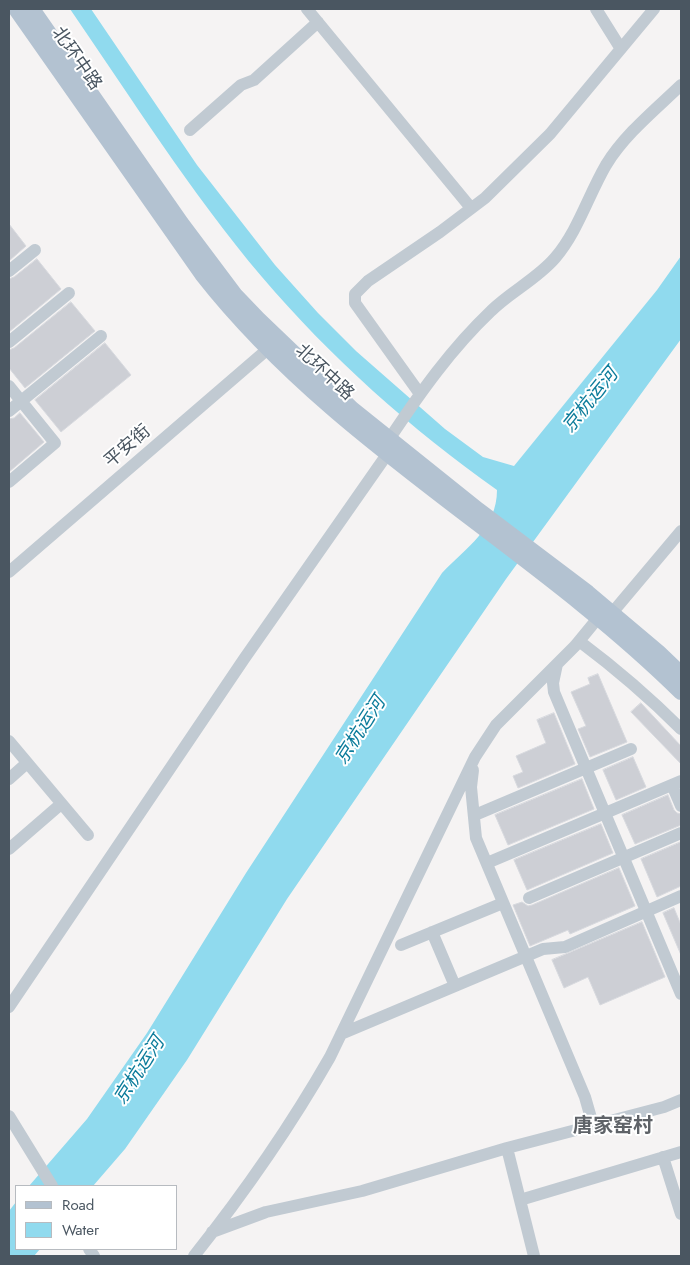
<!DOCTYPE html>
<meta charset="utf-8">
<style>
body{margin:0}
#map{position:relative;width:690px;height:1265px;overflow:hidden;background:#f5f3f3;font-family:Jost,sans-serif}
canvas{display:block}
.frame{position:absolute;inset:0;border:10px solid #4a5661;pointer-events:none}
.legend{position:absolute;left:15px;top:1185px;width:162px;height:65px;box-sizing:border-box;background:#fff;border:1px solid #b7bbc0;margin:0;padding:6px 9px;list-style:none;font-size:15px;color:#4a5661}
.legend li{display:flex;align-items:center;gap:10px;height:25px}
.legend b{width:25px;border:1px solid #b7bbc0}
</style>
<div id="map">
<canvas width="690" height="1265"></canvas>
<div class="frame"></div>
<ul class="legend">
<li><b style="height:6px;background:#b3c2d1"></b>Road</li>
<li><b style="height:14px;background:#90daee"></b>Water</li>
</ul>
</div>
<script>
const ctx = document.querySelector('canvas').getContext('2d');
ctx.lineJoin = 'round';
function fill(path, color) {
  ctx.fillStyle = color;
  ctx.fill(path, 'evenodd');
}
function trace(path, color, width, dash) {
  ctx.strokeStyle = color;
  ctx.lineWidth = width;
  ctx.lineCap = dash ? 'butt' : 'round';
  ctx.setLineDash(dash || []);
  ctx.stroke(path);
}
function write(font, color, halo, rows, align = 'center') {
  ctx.font = font + ' Jost,"Noto Sans SC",sans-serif';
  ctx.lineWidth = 4;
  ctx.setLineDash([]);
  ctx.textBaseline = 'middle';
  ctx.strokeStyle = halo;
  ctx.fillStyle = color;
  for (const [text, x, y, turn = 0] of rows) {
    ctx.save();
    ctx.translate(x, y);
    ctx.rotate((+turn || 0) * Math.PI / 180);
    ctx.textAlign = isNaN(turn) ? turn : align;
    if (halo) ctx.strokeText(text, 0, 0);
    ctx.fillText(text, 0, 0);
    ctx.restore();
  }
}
fill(new Path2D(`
 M70,9H91L197,165L275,265L318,313L356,351L445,429L483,457L514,466L657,290L681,256V339L506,579L287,899L187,1060L125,1149L93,1186H29L87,1119L147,1033L246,873L442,573C466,548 497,528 497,490C412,430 329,356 262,277C191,193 132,99 70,9Z
 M16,1202V1249H40L34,1256H9V1211Z`), '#90daee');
const building = new Path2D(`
 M9,224L26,246L9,261Z
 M37,259L61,289L9,332V279L14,277Z
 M71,302L95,331L25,388L9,368V350L14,348Z
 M105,343L131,375L61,432L35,400Z
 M20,413L44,442L9,472V419L14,418Z
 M598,674L627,742L590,757L578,729L586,726L571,692L590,684L588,678Z
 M641,703L681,746V764L631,712Z
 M554,713L575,764L518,788L513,776L523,772L516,756L546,743L537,720Z
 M633,757L646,787L616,800L603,770Z
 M582,779L594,809L508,845L495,815Z
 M668,795L674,810L677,813L681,814V825L635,844L622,815Z
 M601,824L613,853L527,890L514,860Z
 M681,842V886L657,897L641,859Z
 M619,868L635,906L570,934L568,930L530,946L513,905L522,902L528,906L532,905Z
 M674,908L681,925V955L663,913Z
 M642,922L665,977L600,1005L588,977L564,988L552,960Z`);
fill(building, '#cdcfd5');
trace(building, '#d7d9de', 1);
trace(new Path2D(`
 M307,9L471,208
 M596,9L621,49
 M190,130L241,85L254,80L318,22
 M9,271L35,250
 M9,342L69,293
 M9,386L55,443L9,482
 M420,394L355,303V294L368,281L440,232L485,198L550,134L654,9
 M9,411L101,336
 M390,438C420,393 451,349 491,311C510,292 537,279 555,258C578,231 588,196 606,165C625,134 655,110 681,85
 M9,572L269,348
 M612,613L681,531
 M579,641C615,668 649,697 681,729
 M557,664L553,683L554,692L681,994
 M9,741L88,835
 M473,770L471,787L476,838L585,1097L593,1125
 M9,779L27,763
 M672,785L681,806
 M475,815L631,749
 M9,849L61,804
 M487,863L681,781
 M529,898L681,833
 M432,932L455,986
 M401,945L503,903
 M9,1007L244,659L388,453
 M341,1034L543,949L565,947L681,896
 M9,1116L52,1186
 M507,1148L534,1256
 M663,1157L681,1214
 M520,1200L681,1152
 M212,1232L266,1212L362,1191L507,1148L664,1107L681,1100
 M89,1249L94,1256
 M194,1256C244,1193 290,1127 330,1057L475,757L496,725L575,646L598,618`), '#c1cad2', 12);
trace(new Path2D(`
 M16,9L202,274C334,443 530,543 681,692
 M32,9L181,223L235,295L258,319L352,409L478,510L588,593L658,652L681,674`), '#b3c2d1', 16);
write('18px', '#4a5661', '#fff', [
 ["北环中路",76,59,55],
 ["北环中路",324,373,43],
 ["平安街",128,447,-41]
]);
write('italic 19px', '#0c7c9b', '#fff', [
 ["京杭运河",591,401,-51],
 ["京杭运河",361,731,-57],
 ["京杭运河",140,1071,-57]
]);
write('bold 20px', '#5f6368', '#fff', [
 ["唐家窑村",613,1127]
]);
</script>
